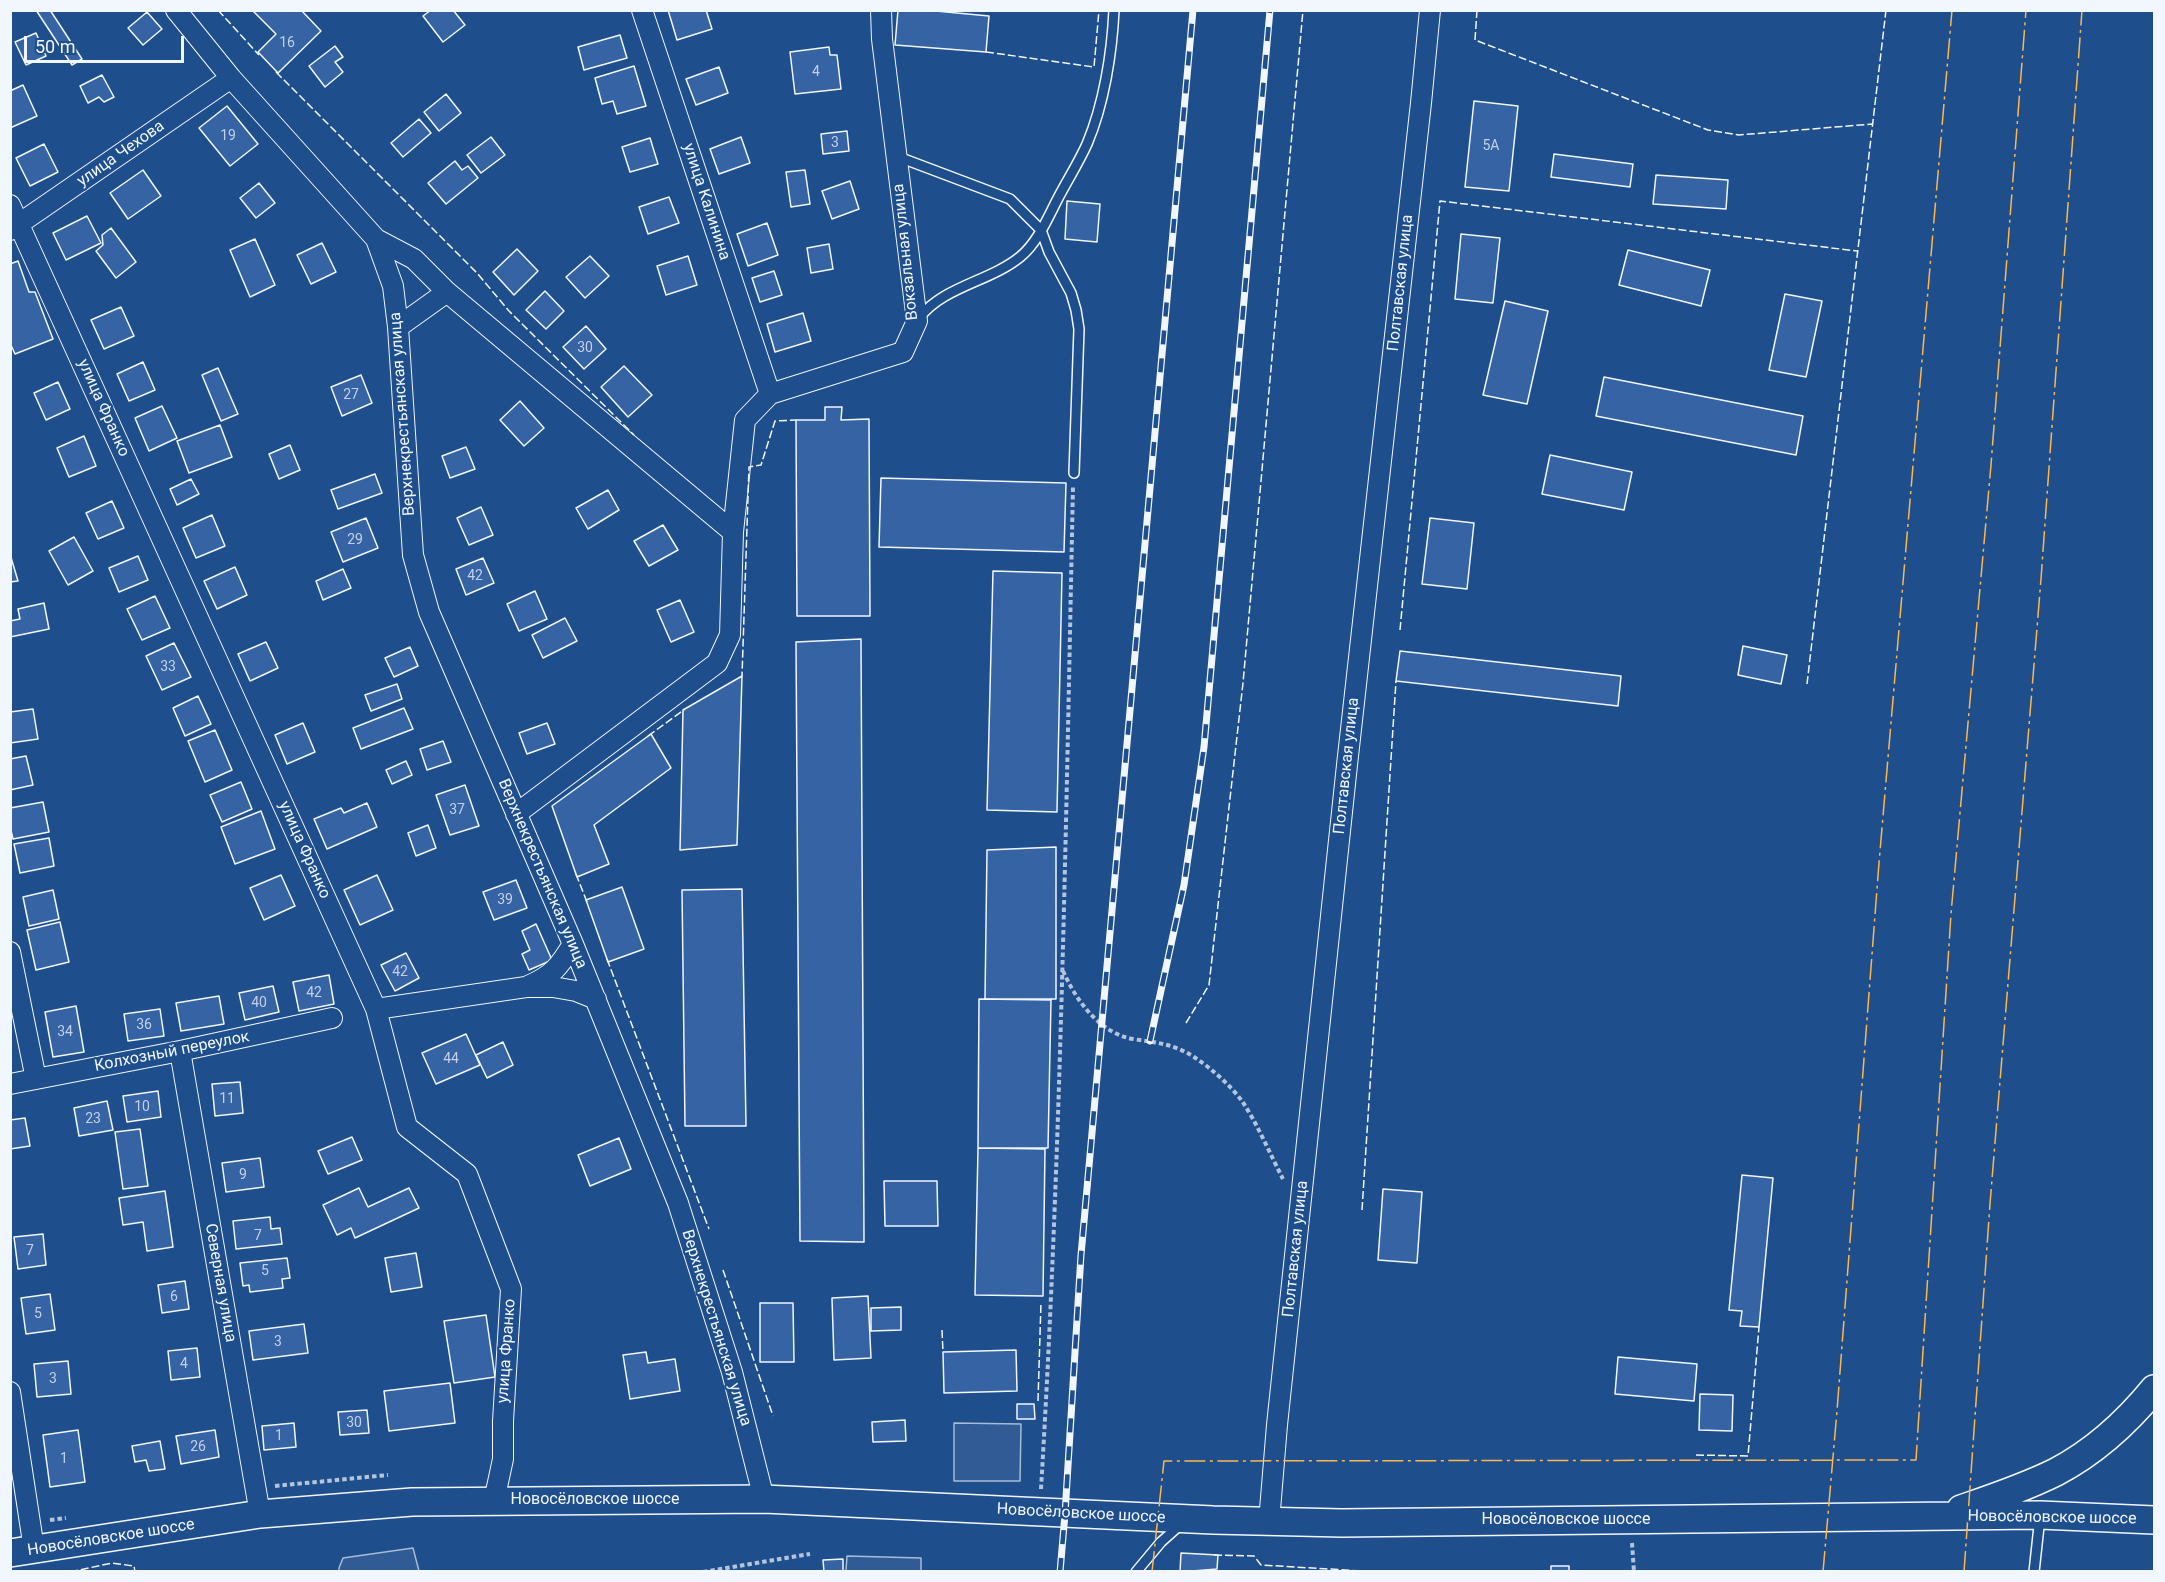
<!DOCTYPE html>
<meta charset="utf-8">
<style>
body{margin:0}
#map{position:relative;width:2165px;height:1582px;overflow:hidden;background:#1f4e8c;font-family:Roboto,sans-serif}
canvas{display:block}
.frame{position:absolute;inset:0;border:12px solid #f2f6ff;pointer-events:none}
.scale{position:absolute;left:24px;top:36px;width:160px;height:27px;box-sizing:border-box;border:3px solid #f2f6ff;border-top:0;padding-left:8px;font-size:18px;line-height:21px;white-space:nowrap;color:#f2f6ff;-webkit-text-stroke:4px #1f4e8c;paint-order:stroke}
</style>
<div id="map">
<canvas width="2165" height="1582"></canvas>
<div class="frame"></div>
<div class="scale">50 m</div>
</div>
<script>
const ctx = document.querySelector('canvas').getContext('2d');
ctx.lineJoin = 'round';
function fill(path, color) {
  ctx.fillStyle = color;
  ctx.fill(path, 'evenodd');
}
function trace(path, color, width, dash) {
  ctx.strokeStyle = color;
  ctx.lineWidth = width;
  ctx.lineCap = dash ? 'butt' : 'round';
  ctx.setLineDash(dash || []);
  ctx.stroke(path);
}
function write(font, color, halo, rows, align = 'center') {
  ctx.font = font + ' Roboto,sans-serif';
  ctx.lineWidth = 4.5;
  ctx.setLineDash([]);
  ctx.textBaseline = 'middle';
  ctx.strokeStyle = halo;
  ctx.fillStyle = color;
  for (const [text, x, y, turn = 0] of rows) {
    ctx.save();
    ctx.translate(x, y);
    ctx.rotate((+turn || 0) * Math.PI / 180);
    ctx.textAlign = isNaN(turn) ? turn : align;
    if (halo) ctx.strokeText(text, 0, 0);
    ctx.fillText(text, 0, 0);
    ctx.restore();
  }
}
const parking = new Path2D(`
 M954,1423L1021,1424L1020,1481H954Z
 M413,1548L419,1571H339V1568L343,1558Z
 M847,1556L921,1558V1571H846Z`);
fill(parking, '#305b95');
trace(parking, '#a8bbd7', 1.5);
const building = new Path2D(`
 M36,10H50L82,59L72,65Z
 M252,10H301L321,31L278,73L258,52L276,34Z
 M431,10H453L465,25L443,42L423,16Z
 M668,10H706L712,29L677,40Z
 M898,10H925L989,16L986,52L895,45Z
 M147,12L162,29L143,45L128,28Z
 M36,33L46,56L26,65L15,42Z
 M620,35L627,58L584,70L578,47Z
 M335,46L343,57L335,62L343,72L325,87L309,66Z
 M829,47L830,55H837L841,89L795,94L790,52Z
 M634,66L646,106L617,114L613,101L602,104L595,78Z
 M719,67L728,93L696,105L686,79Z
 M102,75L114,97L104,102L99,97L88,103L80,86Z
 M23,85L37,116L10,128V91Z
 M446,94L461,113L439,131L424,112Z
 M1474,101L1518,106L1509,191L1465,187Z
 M227,106L258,144L230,166L199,128Z
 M419,119L431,133L403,157L391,143Z
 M847,131L849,151L823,154L821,134Z
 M491,137L505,155L481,173L467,155Z
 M741,137L750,163L719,174L710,149Z
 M650,138L658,164L630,172L622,147Z
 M44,144L58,172L30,186L16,158Z
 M1554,154L1633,164L1630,187L1551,177Z
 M455,161L462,170L468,166L478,178L446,204L428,183Z
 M143,170L161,196L128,219L110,193Z
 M805,170L810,204L791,207L786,172Z
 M1656,175L1728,180L1726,209L1653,204Z
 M850,181L859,209L832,219L822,191Z
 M259,183L275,203L256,218L240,198Z
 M669,197L679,223L648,234L639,207Z
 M1067,201L1100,204L1097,242L1065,239Z
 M87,216L101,243L66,260L53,233Z
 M767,223L778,255L748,266L737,234Z
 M111,228L136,262L116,278L96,251L103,245L102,235Z
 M1461,234L1500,238L1493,303L1455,299Z
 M255,239L275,285L250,297L230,250Z
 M322,243L336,272L311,284L297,255Z
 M829,244L833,269L811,273L807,248Z
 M517,249L538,271L514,295L493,272Z
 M1628,250L1710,270L1701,306L1619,285Z
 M590,256L609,276L585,298L566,277Z
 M688,256L697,285L666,295L657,266Z
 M18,261L29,292H35L53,339L15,354L10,343V264Z
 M774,271L782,295L760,302L752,278Z
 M545,291L564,311L546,329L526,310Z
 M1785,294L1822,301L1806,377L1769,370Z
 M1505,301L1548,311L1527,404L1483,395Z
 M121,307L134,336L104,349L91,320Z
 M803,313L811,341L775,352L767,324Z
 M586,326L606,349L584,369L563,347Z
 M143,362L155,390L129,401L117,374Z
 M624,366L652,395L628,417L601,387Z
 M218,368L238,414L221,421L202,375Z
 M361,375L372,403L342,416L331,387Z
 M1604,377L1803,416L1796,455L1596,416Z
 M58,382L70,409L46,420L34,393Z
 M520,401L544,428L524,446L500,420Z
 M162,406L177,438L149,451L135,418Z
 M825,407H842L841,420L869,419L870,616H797L796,420H825Z
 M220,425L232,457L189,473L177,441Z
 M84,436L96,466L69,477L57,448Z
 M290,445L300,470L279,479L269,454Z
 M466,447L475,469L450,478L442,456Z
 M1550,455L1632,472L1624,510L1542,494Z
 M375,474L382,493L338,509L331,490Z
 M881,478L1066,483L1064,552L879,547Z
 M191,479L199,494L177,505L170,489Z
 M608,490L619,510L588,529L576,508Z
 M112,501L124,528L98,539L86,513Z
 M481,507L493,535L469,545L457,518Z
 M212,515L225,546L196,558L183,528Z
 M366,518L378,548L343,562L331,532Z
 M1430,518L1474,523L1467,589L1422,584Z
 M663,525L678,550L649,566L634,541Z
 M74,537L93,571L68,585L49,551Z
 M10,554L18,581L10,582Z
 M138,556L148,580L119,592L109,568Z
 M483,558L494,583L466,595L456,569Z
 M235,567L247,595L217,609L204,581Z
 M343,569L351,588L323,600L316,581Z
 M993,571L1062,573L1057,812L987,810Z
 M535,591L547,619L519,631L507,604Z
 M155,596L170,628L142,640L127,609Z
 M680,600L694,632L671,642L657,610Z
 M44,603L49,629L10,637V621L20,619L18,609Z
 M565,618L577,641L543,658L532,635Z
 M861,639L864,1242L800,1241L796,642Z
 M266,642L278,668L250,681L238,654Z
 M174,643L191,677L162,690L146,656Z
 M1743,646L1787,655L1781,684L1738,675Z
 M410,647L418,666L394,677L385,658Z
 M1400,651L1621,676L1618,706L1396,681Z
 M742,676L737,845L680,850L683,710Z
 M397,684L402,699L371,711L365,695Z
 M198,696L211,724L185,736L173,708Z
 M404,708L413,729L361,749L353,728Z
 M33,709L38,739L10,743V712Z
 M303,723L315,752L287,764L275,735Z
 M547,723L555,744L527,754L519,733Z
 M215,730L232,770L205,782L188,741Z
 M651,734L671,768L594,825L609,864L577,877L552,806Z
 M443,741L451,762L427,770L420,749Z
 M26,756L33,785L10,790V759Z
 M406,761L412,775L392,784L386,770Z
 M241,782L252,809L222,822L210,795Z
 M465,785L479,826L450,835L436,795Z
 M43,802L49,832L13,839L10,826V808Z
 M367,803L377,827L327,849L314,819L341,808L344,813Z
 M261,811L275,849L235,864L221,827Z
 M428,825L436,848L416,856L408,833Z
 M49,838L54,866L20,873L14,844Z
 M1056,847V999H985L987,850Z
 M281,875L295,906L264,920L250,888Z
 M377,875L393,910L360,925L344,890Z
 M516,880L527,908L494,920L483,892Z
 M622,887L644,949L608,962L586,900Z
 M742,889L746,1126H685L682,890Z
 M53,890L59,919L29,926L23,897Z
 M60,922L69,962L36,970L27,930Z
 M536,924L552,960L529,970L522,954L530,950L522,931Z
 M406,953L419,978L395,991L381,965Z
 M329,975L334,1004L299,1011L293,982Z
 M273,986L279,1012L245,1020L239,993Z
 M219,996L224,1024L181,1031L176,1003Z
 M979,999L1051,1000L1048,1148H978Z
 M76,1006L84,1052L53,1057L45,1012Z
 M160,1009L164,1036L128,1041L124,1014Z
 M466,1034L480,1065L436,1084L422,1053Z
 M503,1042L513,1065L487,1078L476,1055Z
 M240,1082L243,1113L215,1116L212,1084Z
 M158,1091L161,1117L127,1122L123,1096Z
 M107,1101L113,1130L79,1136L74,1108Z
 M25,1118L30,1146L10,1149V1120Z
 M140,1129L148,1186L123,1189L115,1132Z
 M352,1137L362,1160L328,1174L318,1151Z
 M619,1138L631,1169L590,1186L578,1155Z
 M978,1148L1045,1149L1043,1296L975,1295Z
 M260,1158L264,1187L226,1192L222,1163Z
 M1742,1175L1773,1178L1759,1327L1740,1326L1742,1311L1729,1310Z
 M884,1181H937L938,1226H885Z
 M359,1188L368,1207L409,1188L419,1208L355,1238L351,1228L337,1235L323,1205Z
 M1383,1189L1422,1192L1417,1263L1378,1260Z
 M165,1191L173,1247L147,1251L143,1222L123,1225L119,1198Z
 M270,1217L271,1229L280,1228L282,1244L236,1249L233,1221Z
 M43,1234L46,1265L18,1269L14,1237Z
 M416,1253L422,1287L391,1292L385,1258Z
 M287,1258L290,1278L282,1279L283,1288L250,1292L249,1285L243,1286L240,1263Z
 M185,1281L189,1309L162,1313L158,1285Z
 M50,1294L55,1330L26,1334L21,1298Z
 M868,1296L871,1358L834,1360L832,1298Z
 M760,1303H793L794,1362H760Z
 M901,1307V1330L871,1331V1308Z
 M486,1315L495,1377L454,1383L444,1321Z
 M304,1324L308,1353L253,1360L249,1331Z
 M197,1348L200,1377L171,1380L168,1351Z
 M1016,1350L1017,1391L944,1393L943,1352Z
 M646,1352L648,1363L675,1359L680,1391L630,1399L623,1355Z
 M1618,1357L1697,1364L1694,1401L1615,1394Z
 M68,1361L71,1394L37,1397L34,1364Z
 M450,1383L455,1423L389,1431L384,1391Z
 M1700,1394L1733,1395L1732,1431L1699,1430Z
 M1017,1404H1034L1035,1419H1017Z
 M367,1410L369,1433L340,1435L338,1412Z
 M905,1420L906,1441L873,1442L872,1422Z
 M294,1423L296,1447L264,1450L262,1426Z
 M78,1430L85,1482L50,1487L43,1435Z
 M215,1430L219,1457L181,1464L176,1436Z
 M160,1441L165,1469L149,1471L146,1460L135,1462L132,1446Z
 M1181,1553L1218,1555L1217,1569L1180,1572Z
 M843,1559V1572H824L823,1560Z
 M1551,1566H1569V1572H1551Z`);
fill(building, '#3563a3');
trace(building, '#f2f6ff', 1.5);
const service = new Path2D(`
 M896,156L1010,199L1041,230L1049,252L1071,293L1076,310L1079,329L1074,473
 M919,318C944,286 989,282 1020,257C1036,244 1046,222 1055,204C1065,184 1078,164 1087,144C1104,104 1112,53 1114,10
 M1136,1572L1161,1542L1180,1525
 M2034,1572L2040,1517`);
const minor = new Path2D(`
 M176,10L231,78L376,239L393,286L398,327L413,555L429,612L573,944L678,1203L732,1372L764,1499
 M642,10L770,394
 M10,205L376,1009L407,1127L467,1174L511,1289L503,1421V1459L494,1501
 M10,230L231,78
 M376,239L414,259L447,292L733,532
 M398,327L447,292
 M516,814L717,663L730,635L733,532L745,420L770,394L903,352L917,321L882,39L881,10
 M10,952L36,1079
 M528,986C553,975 559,967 573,944
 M376,1009L526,987H553L576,991L596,999
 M180,1051L260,1514
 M10,1084L180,1051L332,1018
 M10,1392L34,1549
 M1269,1522L1277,1425L1347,765L1421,103L1430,10`);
const secondary = new Path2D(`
 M1961,1509C1993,1498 2026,1487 2056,1472C2094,1452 2127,1422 2154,1389
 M10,1553L260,1514L412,1502L764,1499L1213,1520L1342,1523L2040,1515L2154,1520`);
trace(service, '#f2f6ff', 12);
trace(minor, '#f2f6ff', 22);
trace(secondary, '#f2f6ff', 30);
trace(new Path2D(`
 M1063,971C1076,1000 1099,1033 1133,1039C1157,1043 1172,1043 1194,1057C1211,1068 1230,1085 1242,1101C1257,1123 1270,1154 1283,1179
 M275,1486L388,1475
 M1041,1489C1061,1155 1066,820 1073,486
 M50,1520L66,1518
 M1632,1543L1634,1572
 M703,1572L810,1554`), '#b3c4dc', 4, [4.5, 3]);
trace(service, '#1f4e8c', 9);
trace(minor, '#1f4e8c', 20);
trace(secondary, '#1f4e8c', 27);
const rail = new Path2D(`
 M1150,1041L1184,885L1204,747L1270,10
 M1060,1572L1065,1514L1081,1255L1193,10`);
trace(rail, '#f2f6ff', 7);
trace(rail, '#1f4e8c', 4.5, [14]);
trace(new Path2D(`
 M218,10L259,55
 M1477,10L1475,40L1708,130L1739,135L1872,124
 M986,52L1094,67L1099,10
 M276,72L477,273L509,311L634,435
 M1400,630L1440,201L1857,251
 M739,678L742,676L749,467L761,465L775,421L796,420
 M1807,684L1886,10
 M648,736L685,709
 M576,874L587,902
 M607,959L709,1229
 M1186,1023L1209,985L1243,683L1303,10
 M1362,1210L1396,681
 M723,1270L773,1416
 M942,1330L943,1352
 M1038,1401L1041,1302
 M1696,1455L1748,1456L1759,1327
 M1214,1555L1254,1556L1261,1565L1379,1572
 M70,1572L112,1563L134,1566L135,1572`), '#f2f6ff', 1.5, [8, 3]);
trace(new Path2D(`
 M1152,1572L1164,1461L1916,1460L1951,914L1991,465L2026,10
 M1823,1572L1837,1411L1879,863L1952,10
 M1964,1572L1990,1204L2041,579L2082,10`), '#ffb74d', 1.5, [21, 4.5, 3, 4.5]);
write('14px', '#c3d1e8', null, [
 ["16",287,43],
 ["4",816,72],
 ["19",228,136],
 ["3",835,143],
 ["5А",1491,146],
 ["30",585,348],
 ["27",351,395],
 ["29",355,540],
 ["42",475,576],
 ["33",168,667],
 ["37",457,810],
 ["39",505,900],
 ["42",400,972],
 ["42",314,993],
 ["40",259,1003],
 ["36",144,1025],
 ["34",65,1032],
 ["44",451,1059],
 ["11",227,1099],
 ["10",142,1107],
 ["23",93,1119],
 ["9",243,1175],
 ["7",258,1236],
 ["7",30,1251],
 ["5",265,1271],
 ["6",174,1297],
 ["5",38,1314],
 ["3",278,1342],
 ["4",184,1364],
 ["3",53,1379],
 ["30",354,1423],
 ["1",279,1436],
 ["26",198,1447],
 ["1",64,1459]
]);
write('16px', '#f2f6ff', '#1f4e8c', [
 ["улица Чехова",121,154,-35],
 ["улица Калинина",706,202,72],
 ["Вокзальная улица",906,252,-96],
 ["Полтавская улица",1401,283,-84],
 ["улица Франко",103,408,66],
 ["Верхнекрестьянская улица",403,414,-94],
 ["Полтавская улица",1347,766,-84],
 ["улица Франко",304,850,66],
 ["Верхнекрестьянская улица",542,874,67],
 ["Колхозный переулок",172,1052,-11],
 ["Полтавская улица",1296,1249,-84],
 ["Северная улица",220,1283,80],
 ["Верхнекрестьянская улица",716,1328,73],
 ["улица Франко",507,1351,-86],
 ["Новосёловское шоссе",595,1500],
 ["Новосёловское шоссе",1081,1514,3],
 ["Новосёловское шоссе",2052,1518,1],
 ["Новосёловское шоссе",1566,1520],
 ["Новосёловское шоссе",111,1538,-9]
]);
</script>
